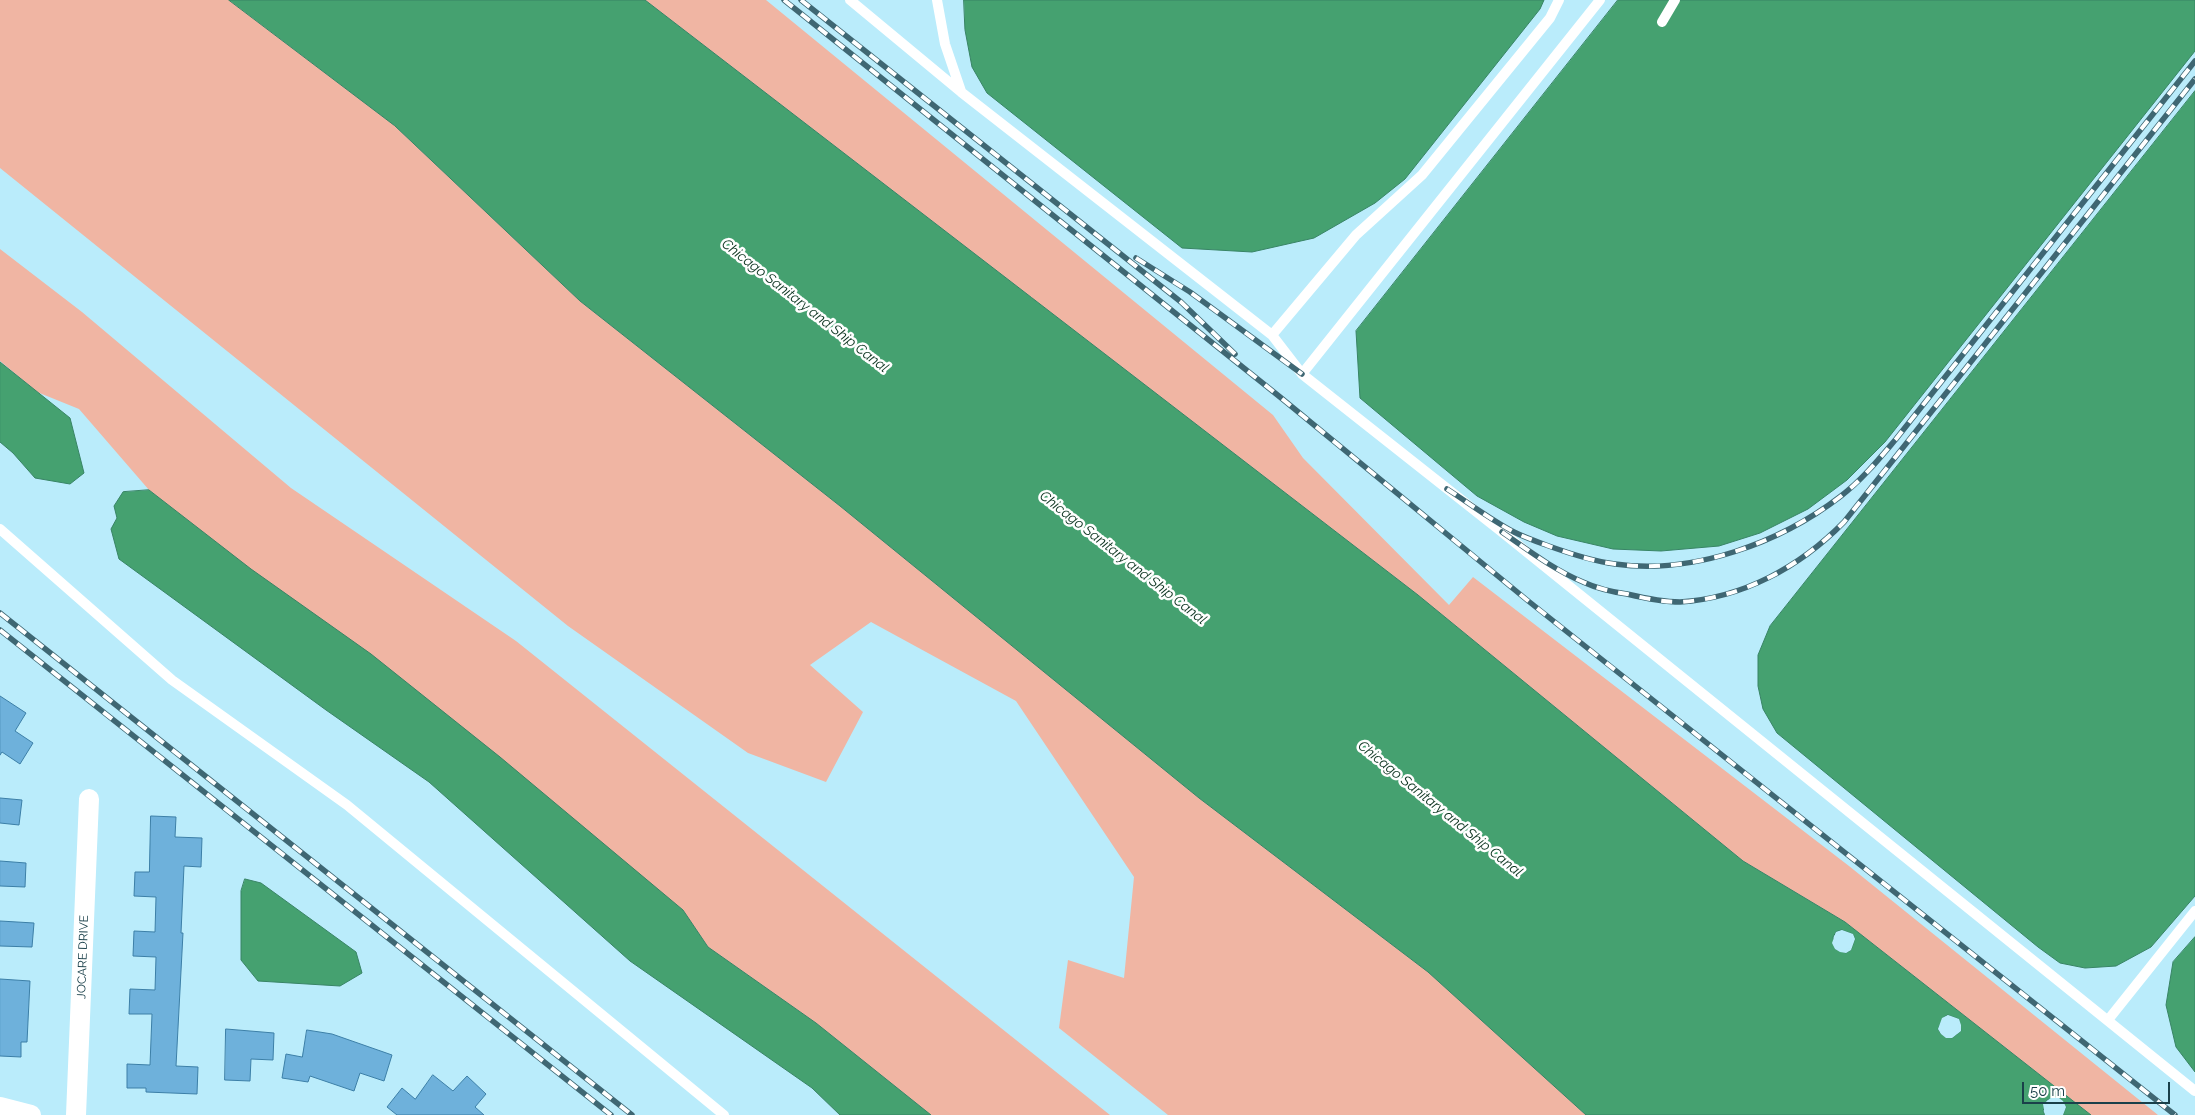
<!DOCTYPE html>
<style>
body{margin:0}
#map{position:relative;width:2195px;height:1115px;overflow:hidden;background:#baecfb;font-family:Raleway,sans-serif}
canvas{display:block}
.scale{position:absolute;left:2022px;top:1082px;width:148px;height:22px;box-sizing:border-box;border:2px solid #1a404a;border-top:0;padding-left:6px;font-size:15px;line-height:18px;white-space:nowrap;color:#1a404a;-webkit-text-stroke:4px #fff;paint-order:stroke}
</style>
<div id="map">
<canvas width="2195" height="1115"></canvas>
<div class="scale">50 m</div>
</div>
<script>
const ctx = document.querySelector('canvas').getContext('2d');
ctx.lineJoin = 'round';
function fill(path, color) {
  ctx.fillStyle = color;
  ctx.fill(path, 'evenodd');
}
function trace(path, color, width, dash) {
  ctx.strokeStyle = color;
  ctx.lineWidth = width;
  ctx.lineCap = dash ? 'butt' : 'round';
  ctx.setLineDash(dash || []);
  ctx.stroke(path);
}
function write(font, color, halo, rows, align = 'center') {
  ctx.font = font + ' Raleway,sans-serif';
  ctx.lineWidth = 5;
  ctx.setLineDash([]);
  ctx.textBaseline = 'middle';
  ctx.strokeStyle = halo;
  ctx.fillStyle = color;
  for (const [text, x, y, turn = 0] of rows) {
    ctx.save();
    ctx.translate(x, y);
    ctx.rotate((+turn || 0) * Math.PI / 180);
    ctx.textAlign = isNaN(turn) ? turn : align;
    if (halo) ctx.strokeText(text, 0, 0);
    ctx.fillText(text, 0, 0);
    ctx.restore();
  }
}
fill(new Path2D(`
 M0,0H229L395,126L580,301L840,506L1199,798L1428,972L1586,1115H1168L1059,1028L1068,960L1124,978L1134,877L1016,701L871,622L810,665L863,712L826,782L748,753L568,626L0,168Z
 M645,0H766L1273,415L1303,458L1449,605L1473,577L1849,866L2158,1115H2091L1845,922L1743,861L1418,595Z
 M0,249L82,312L291,488L516,641L1110,1115H931L816,1023L708,947L683,910L149,490L79,409L37,392L0,361Z`), '#f0b5a3');
const water = new Path2D(`
 M229,0H645L1418,595L1743,861L1845,922L2091,1115H2063L2066,1107L2059,1098L2047,1100L2043,1111L2045,1115H1586L1428,972L1199,798L840,506L580,301L395,126ZM1842,930L1853,934L1855,939L1851,950L1846,953L1835,949L1833,937L1836,932ZM1948,1015L1959,1019L1961,1031L1952,1038L1941,1034L1938,1029L1943,1018Z
 M964,0H1544L1540,9L1405,179L1375,203L1314,238L1252,252L1182,248L987,93L972,67L965,30Z
 M1618,0H2195V51L1885,442L1847,480L1808,509L1760,533L1719,546L1661,551L1613,549L1557,536L1524,522L1477,496L1360,398L1356,331Z
 M2195,91V896L2151,947L2116,966L2085,968L2060,963L2038,947L1777,733L1763,709L1758,686V655L1770,626Z
 M0,362L70,418L84,473L70,484L35,478L13,453L0,442Z
 M149,490L251,569L371,654L500,757L683,910L708,947L816,1023L931,1115H840L812,1088L630,961L429,782L326,710L119,559L111,529L117,518L114,506L123,492Z
 M245,879L261,883L356,952L362,973L340,986L258,981L241,960V891Z
 M2195,937V1072L2176,1047L2166,1005L2173,962Z`);
fill(water, '#45a170');
trace(water, '#388465', 1);
fill(new Path2D(`
 M1842,930L1853,934L1855,939L1851,950L1846,953L1840,952L1835,949L1832,943L1836,932ZM1842,932L1851,935L1852,940L1850,948L1845,950H1841L1835,943L1838,934Z
 M1948,1015L1959,1019L1961,1025V1031L1952,1038H1946L1941,1034L1938,1029L1942,1018ZM1949,1018L1957,1021L1959,1025L1958,1030L1951,1036L1943,1032L1941,1028L1944,1020Z
 M2052,1097L2059,1098L2063,1101L2066,1107L2063,1115H2061L2063,1107L2061,1103L2053,1100L2046,1105L2047,1115H2045L2043,1104Z`), '#baecfb');
const building = new Path2D(`
 M0,696L26,713L15,731L33,743L20,764L2,752L0,755Z
 M0,798L22,800L19,825L0,823Z
 M151,816L176,817L175,837L202,838L201,867L184,866L181,933H183L176,1066L198,1067L197,1094L146,1092V1088H127V1064L150,1065L152,1014H129L130,989L155,990L156,957L133,956L134,931L155,932L156,897L134,896L135,872H149Z
 M0,861L26,863L25,887L0,886Z
 M0,921L34,923L32,947L0,946Z
 M0,979L30,981L27,1042H21V1057L0,1056Z
 M226,1029L274,1033L273,1060L251,1059L250,1081L225,1080Z
 M307,1030L332,1034L392,1055L384,1081L360,1073L354,1091L310,1076L308,1082L282,1078L286,1054L302,1057Z
 M433,1075L453,1091L467,1076L486,1094L475,1107L484,1115H397L387,1107L402,1088L415,1099Z`);
fill(building, '#6eb1db');
trace(building, '#3c7fa7', 1);
trace(new Path2D(`
 M850,0L961,92L1272,335L1302,374L1502,532L2195,1091
 M937,0L945,44L961,91
 M1662,22L1675,0
 M1272,335L1356,235L1422,175L1550,18L1559,0
 M1302,374L1600,0
 M0,529L172,680L347,805L724,1115
 M2108,1020L2195,911`), '#fff', 10);
trace(new Path2D(`
 M0,1107L31,1115
 M76,1115L89,799`), '#fff', 20);
const rail = new Path2D(`
 M784,0L1280,397L1527,600L2175,1115
 M801,0L1181,302L1235,354
 M1136,258L1190,292L1302,374
 M1447,489C1469,503 1491,520 1514,532C1524,537 1535,541 1546,545C1568,553 1591,561 1615,564C1693,575 1780,543 1841,496C1862,480 1879,459 1896,439L2195,61
 M1502,532C1528,550 1554,570 1583,582C1596,588 1612,592 1627,594C1644,598 1662,602 1680,602C1743,598 1800,567 1844,522L2195,79
 M0,613L632,1115
 M0,630L611,1115`);
trace(rail, '#3f6773', 5.5);
trace(rail, '#fff', 4, [11]);
write('12px', '#1a404a', '#fff', [
 ["JOCARE DRIVE",83,957,-88]
]);
write('italic 14px', '#0b331f', '#fff', [
 ["Chicago Sanitary and Ship Canal",805,306,38],
 ["Chicago Sanitary and Ship Canal",1123,558,38],
 ["Chicago Sanitary and Ship Canal",1440,809,39]
]);
</script>
